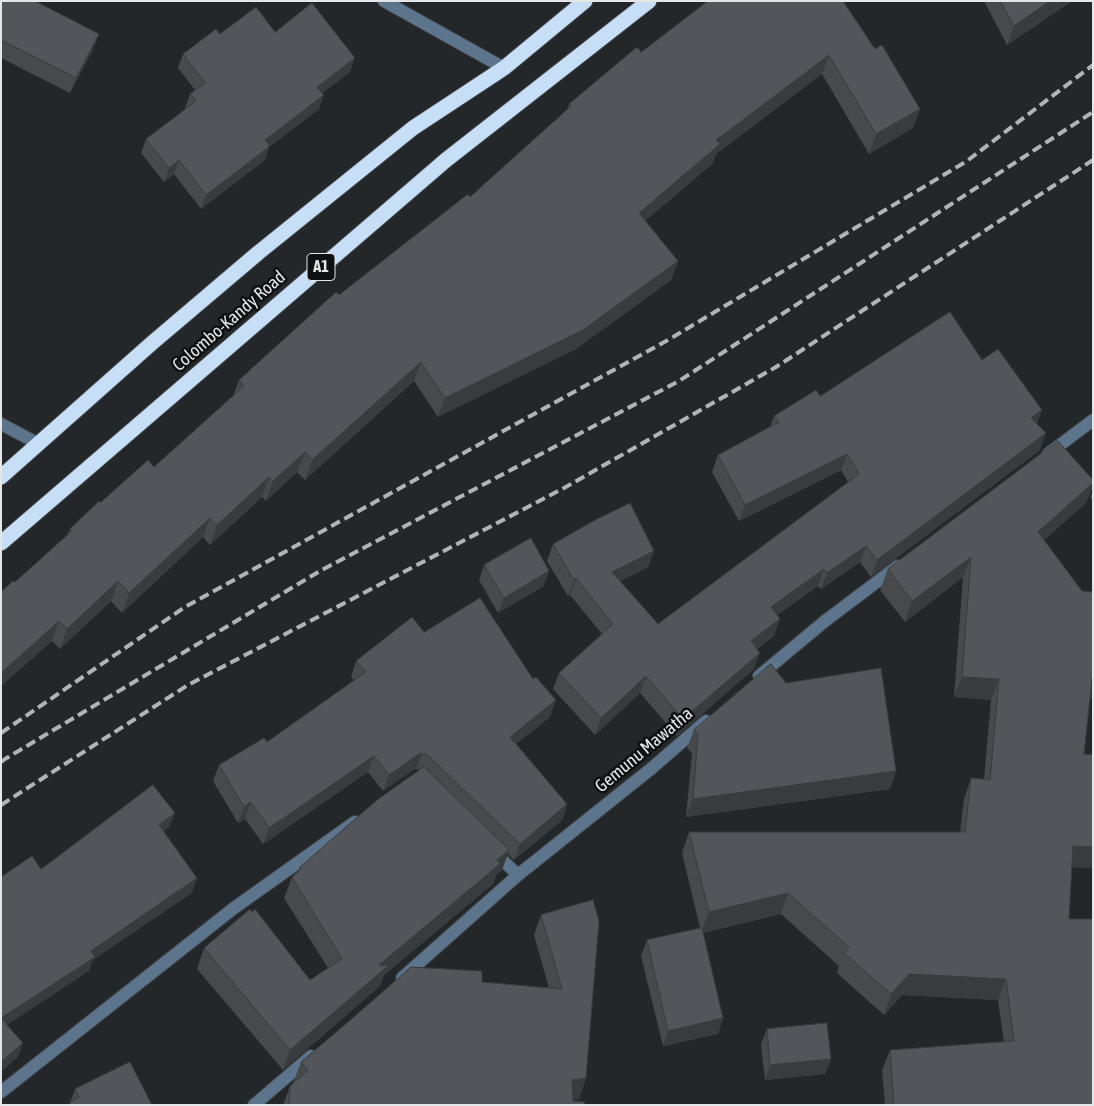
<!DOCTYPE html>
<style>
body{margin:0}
#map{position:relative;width:1094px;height:1106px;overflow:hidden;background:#24272a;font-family:"Asap Condensed",sans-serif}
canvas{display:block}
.frame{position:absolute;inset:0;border:2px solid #e4e6e8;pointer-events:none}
</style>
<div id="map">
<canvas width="1094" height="1106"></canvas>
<div class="frame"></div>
</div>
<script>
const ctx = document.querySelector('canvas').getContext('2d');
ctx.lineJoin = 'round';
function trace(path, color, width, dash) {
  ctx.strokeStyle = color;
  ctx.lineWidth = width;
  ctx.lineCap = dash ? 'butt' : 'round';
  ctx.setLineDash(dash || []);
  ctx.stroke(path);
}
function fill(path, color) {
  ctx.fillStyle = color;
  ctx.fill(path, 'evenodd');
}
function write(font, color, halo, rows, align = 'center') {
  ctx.font = font + ' "Asap Condensed",sans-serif';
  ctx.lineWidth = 5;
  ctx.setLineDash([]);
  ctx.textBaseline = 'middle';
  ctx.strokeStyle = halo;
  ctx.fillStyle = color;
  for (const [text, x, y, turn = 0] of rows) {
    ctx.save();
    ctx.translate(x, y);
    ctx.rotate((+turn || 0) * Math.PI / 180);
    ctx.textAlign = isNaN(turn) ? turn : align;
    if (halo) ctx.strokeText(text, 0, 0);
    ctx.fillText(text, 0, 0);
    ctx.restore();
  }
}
const minor = new Path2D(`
 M384,1L504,68
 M1,424L39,444
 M1048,454L1093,420
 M759,676L825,621L898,566
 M493,851L518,875
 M402,978L518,875L652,768L706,721
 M1,1092L234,908L355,822
 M254,1105L311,1056`);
const highway = new Path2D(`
 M1,477L152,343L258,253L413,128L504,68L585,1
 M1,543L446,160L649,1`);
trace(minor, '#3f4245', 14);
trace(highway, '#3f4245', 17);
trace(minor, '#5c758c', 12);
trace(highway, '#c7dff6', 15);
trace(new Path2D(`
 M1,733L185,607L668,340L967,161L1093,65
 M1,762L5,759L320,571L679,381L1093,112
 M1,805L188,685L564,488L776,367L1093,160`), '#b1b3b6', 4, [10, 5]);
fill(new Path2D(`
 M1,1L99,34L93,49L70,93L1,58Z
 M984,1H1072L1007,45Z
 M275,32L350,72L322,93L319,109L269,147L265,160L201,209L174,174L164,182L141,153L146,139L186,109L185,108L190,94L195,90L178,68L183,54L220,34Z
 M875,49L920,109L913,128L869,154L822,74L716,154L712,164L645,221L678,261L671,280L576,349L438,417L414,381L305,480L297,472L266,501L262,497L210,545L203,537L122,613L111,601L60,649L52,641L1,686V592L15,582L67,535L70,529L100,503L154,467L233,396L239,380L339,295L470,197L567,110L569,104L641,52Z
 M982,360L1037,424L1040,450L871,577L860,562L821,589L818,586L777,615L774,636L757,649L754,669L677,736L640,693L595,735L553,689L559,673L602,634L570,595L568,596L547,561L553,544L654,551L648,567L620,581L658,624L848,482L841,470L739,521L712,472L718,455L770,427L774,416L820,396Z
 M1093,491V500L1090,498Z
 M1087,502L1044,540L1092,699H1090L1084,754L1093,755V868L1072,867L1069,919L1093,1105H885L882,1071L890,1050L1004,1042L998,1000L902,995L884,1015L837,973L839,966L781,914L703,933L723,1018L718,1034L663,1046L641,956L647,940L700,928L682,853L689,832H960L964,799L971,778L984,779L991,700L954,697L963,577L905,622L880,590L888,569Z
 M484,565L544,586L498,613L479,580Z
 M424,632L550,717L516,744L567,804L562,820L514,860L508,854L502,870L496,875L493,884L384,975L380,986L283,1070L197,969L204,948L310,980L328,968L284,898L292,877L298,872L300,867L420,770L416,769L413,770L383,791L368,772L263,844L245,819L238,823L213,781L219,765L267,742L354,680L351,677L356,661Z
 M786,683L896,771L890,789L686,817L692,753L687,748L694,730Z
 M593,900L586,1078L579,1099L573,1100V1101L584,1105H283L290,1086L293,1083L301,1062L482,982L549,988L534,935L541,915Z
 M767,1029L831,1059L825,1074L765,1080L761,1044Z
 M75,1089L152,1105L70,1103Z`), '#47494d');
fill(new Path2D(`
 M1050,1H1072L1007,45L1014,26Z
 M99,34L93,49L70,93L76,78Z
 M829,55L822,74L716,154L712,164L632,232L639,213L716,140Z
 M355,58L350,72L312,101L317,87Z
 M324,95L319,109L269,147L265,160L201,209L206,195L265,140Z
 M920,109L913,128L869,154L876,134Z
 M179,160L174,174L164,182L169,168Z
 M678,261L671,280L576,349L438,417L445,398Z
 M421,362L414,381L305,480L312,460Z
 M1042,410L1036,426L1031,418Z
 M1046,433L1040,450L871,577L877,560Z
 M305,452L297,472L266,501L273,481Z
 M847,454L841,470L739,521L745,505Z
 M269,477L262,497L210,545L217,525Z
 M1093,483V485L1087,502L1030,553L1038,532Z
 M210,518L203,537L122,613L129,593Z
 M866,546L860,562L821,589L827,573Z
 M654,551L648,567L606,588L612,572Z
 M971,557L963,577L905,622L912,601Z
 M824,569L818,586L765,624L771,607Z
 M549,571L544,586L498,613L504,598Z
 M576,578L570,595L568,596L574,580Z
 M118,581L111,601L60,649L67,629Z
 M780,619L774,636L745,657L751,641Z
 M59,621L52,641L1,686V673Z
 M760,653L754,669L677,736L683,719Z
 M646,676L640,693L595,735L601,718Z
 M962,677L999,679L991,700L954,697Z
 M1092,678H1093V696L1092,699L1084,698Z
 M556,700L550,717L504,753L510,737Z
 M422,753L416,769L413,770L383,791L389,775L419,754Z
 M374,756L368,772L263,844L269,828Z
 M896,771L890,789L686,817L693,799Z
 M251,802L245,819L238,823L244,807Z
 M567,804L562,820L514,860L520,844Z
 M175,813L169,827L154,839L159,825Z
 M1073,846L1093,847V868L1065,867Z
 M509,850L502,870L496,875L493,884L384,975L380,986L283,1070L290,1050L379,965Z
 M197,878L192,893L93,960L89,971L1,1029V1018L91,951Z
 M788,893L781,914L701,933L709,912Z
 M909,974L1006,979L998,1000L902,995L884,1015L891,994Z
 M723,1018L718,1034L663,1046L668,1031Z
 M23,1043L18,1057L1,1072V1062Z
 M831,1059L825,1074L765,1080L770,1065Z
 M586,1078L579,1099L565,1101L572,1080Z`), '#393c3e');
const building = new Path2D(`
 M1,1H35L99,34L76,78L1,40Z
 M708,1H843L875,49L882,45L920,109L876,134L829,55L716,140L720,144L639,213L678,261L583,330L445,398L421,362L312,460L305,452L273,481L269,477L217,525L210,518L129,593L118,581L67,629L59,621L1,673V592L13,581L15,582L72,531L70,529L99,501L100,503L148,460L154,467L244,386L239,380L336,292L339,295L468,194L470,197L571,106L569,104L637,47L641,52Z
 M1001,1H1050L1014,26Z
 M312,3L355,58L317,87L324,95L265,140L270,146L206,195L179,160L169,168L146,139L196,101L190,94L205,83L183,54L216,29L220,34L256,7L275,32Z
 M950,312L982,360L998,349L1042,410L1031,418L1046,433L877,560L866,546L827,573L824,569L771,607L780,619L751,641L760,653L683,719L646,676L601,718L559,673L613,624L576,578L574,580L553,544L597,519L630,503L654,551L612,572L658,624L859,474L847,454L745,505L718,455L779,422L774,416L816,390L820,396Z
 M1058,441L1093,480V483L1038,532L1082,591L1093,592V678H1092L1084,754L1093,755V847L1073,846L1069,919H1093V1105H894L890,1050L1014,1041L1006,979L909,974L891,994L844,953L849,947L788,893L709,912L689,832H965L971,778L990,780L999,679L962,677L971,557L912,601L888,569Z
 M531,538L549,571L504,598L484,565Z
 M480,598L533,679L536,677L556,700L510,737L567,804L520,844L428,755L422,753L419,754L389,775L374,756L269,828L251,802L244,807L219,765L264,738L267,742L366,672L356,661L412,617L424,632Z
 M771,664L786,683L881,668L896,771L693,799L698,735L694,730Z
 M424,767L509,850L497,860L500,864L379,965L388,966L290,1050L204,948L250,909L252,912L255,909L310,980L342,959L292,877L301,869L300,867L377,800Z
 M153,785L175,813L159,825L197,878L91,951L95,957L1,1018V877L32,856L41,869Z
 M593,900L599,921L586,1078L572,1080L573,1101L585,1102L584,1105H289L290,1086L308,1070L301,1062L348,1022L411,967L482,971V982L562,989L541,915Z
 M702,928L723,1018L668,1031L647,940Z
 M1,1018L23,1043L1,1062Z
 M827,1023L831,1059L770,1065L767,1029Z
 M130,1062L152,1105H67L79,1097L75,1089Z`);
fill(building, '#525559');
trace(building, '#393c3e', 1);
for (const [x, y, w] of [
 [321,267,28]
]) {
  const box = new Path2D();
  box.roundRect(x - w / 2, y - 13.5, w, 27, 4);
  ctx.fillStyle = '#0e1011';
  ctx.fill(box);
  trace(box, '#e4e6e8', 1);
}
write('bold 16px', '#e4e6e8', null, [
 ["A1",321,267]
]);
write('18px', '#e4e6e8', '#0e1011', [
 ["Colombo-Kandy Road",229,321,-41],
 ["Gemunu Mawatha",644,750,-40]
]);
</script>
